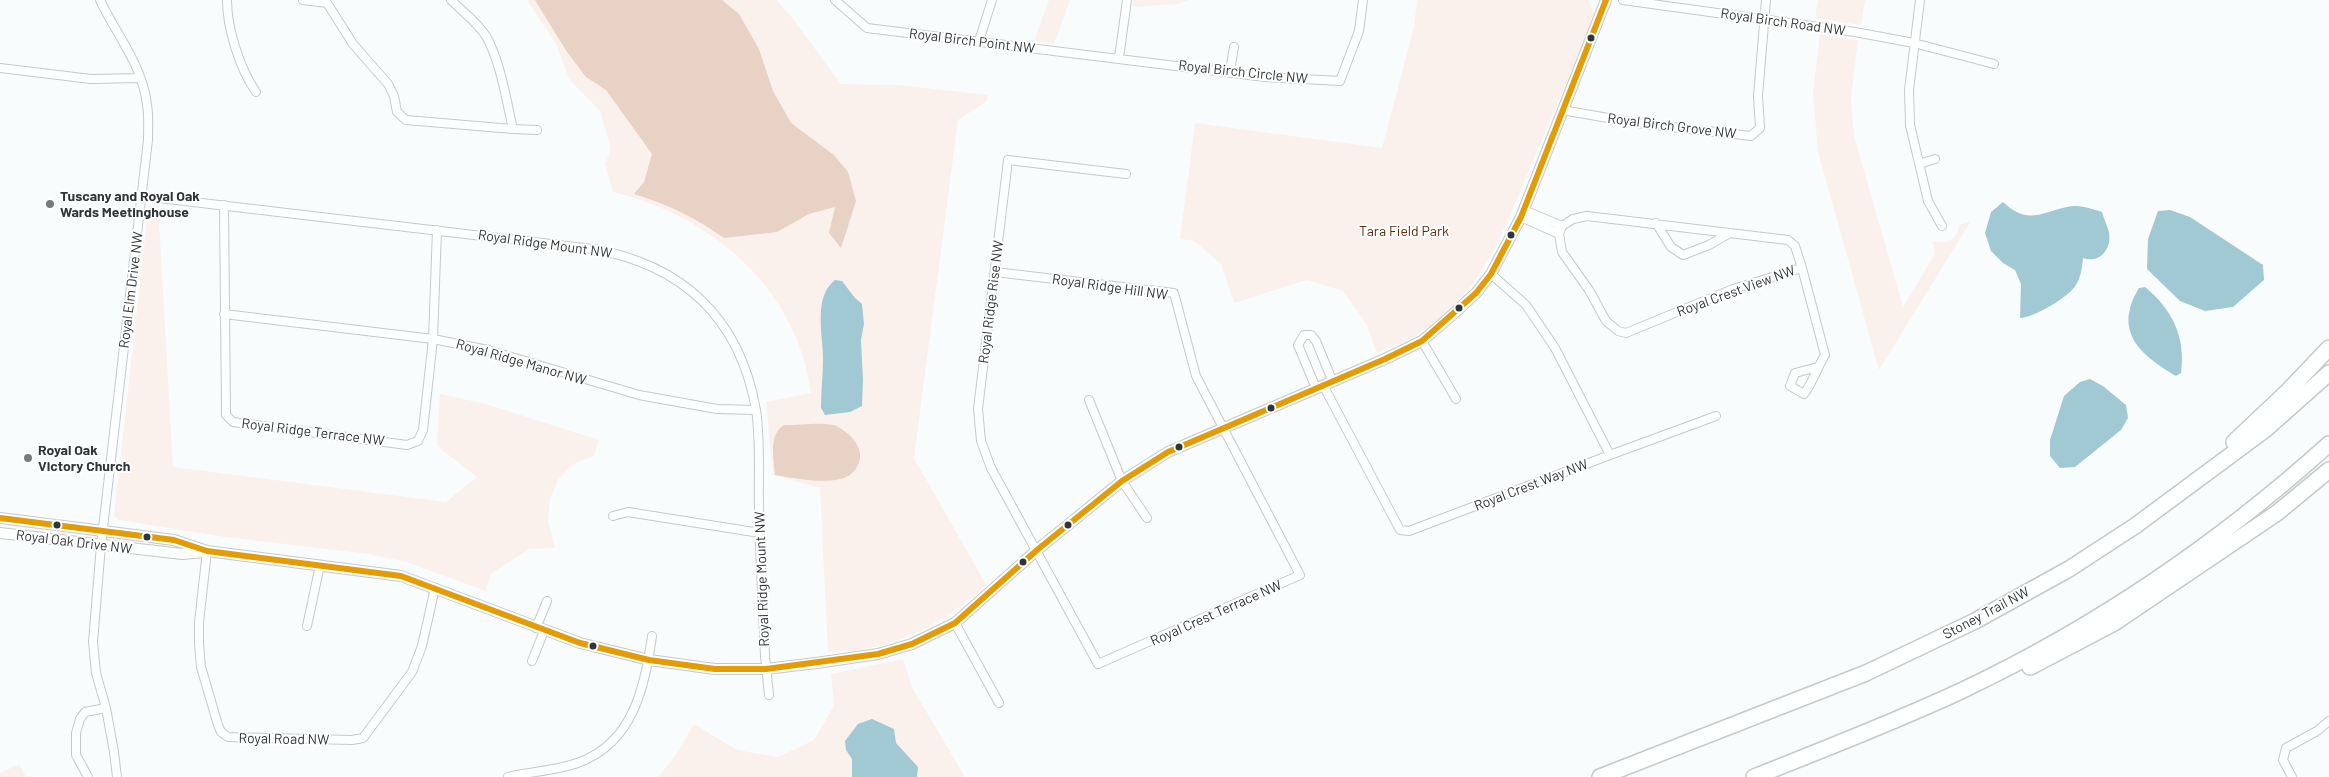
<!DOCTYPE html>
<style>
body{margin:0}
canvas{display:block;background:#f8fcfd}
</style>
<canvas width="2329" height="777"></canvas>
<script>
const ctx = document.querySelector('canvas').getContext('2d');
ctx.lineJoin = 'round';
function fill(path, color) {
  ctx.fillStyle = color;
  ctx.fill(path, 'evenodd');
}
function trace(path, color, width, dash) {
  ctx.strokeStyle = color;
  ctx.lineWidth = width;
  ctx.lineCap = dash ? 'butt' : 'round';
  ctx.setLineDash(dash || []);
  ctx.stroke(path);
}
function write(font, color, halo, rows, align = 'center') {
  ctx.font = font + ' Barlow,sans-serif';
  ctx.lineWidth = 4;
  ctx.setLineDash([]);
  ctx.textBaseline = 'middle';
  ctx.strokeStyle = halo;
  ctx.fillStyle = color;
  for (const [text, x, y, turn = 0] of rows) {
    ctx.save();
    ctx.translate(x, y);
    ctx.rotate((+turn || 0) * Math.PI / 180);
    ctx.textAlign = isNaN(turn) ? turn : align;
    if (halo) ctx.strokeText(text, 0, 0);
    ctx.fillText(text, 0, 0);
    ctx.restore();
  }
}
fill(new Path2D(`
 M527,0H776L791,16L841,84L899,85L988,95L987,101L958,120L914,458L987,586C938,626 894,652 828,652L820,488L773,475L766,402L811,393C797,288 712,216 613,192L605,164L611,149L600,111L569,79L556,44Z
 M1049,0H1070L1054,44L1034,41Z
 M1133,0H1190L1178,4L1134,7H1133Z
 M1417,0H1588L1595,16C1574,65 1553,114 1532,163C1502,234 1482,297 1412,338C1401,344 1388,348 1377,353L1366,323L1343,291L1307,280L1234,303L1221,264L1194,241L1180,239L1195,123L1382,148L1414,27Z
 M1818,0H1865L1861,25L1815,18Z
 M1820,34L1858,40L1851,98L1854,136L1903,307L1935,254L1933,241C1947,245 1958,240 1959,225L1971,221L1879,370L1818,152L1813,93Z
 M158,204L173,467L446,502L477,477L437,446L440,394L486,404L599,440L594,456L571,465L558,480L550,499L548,521L555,548L529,549L491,574L486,591L406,562L369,554L225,537L119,520L114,516L148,211L151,206Z
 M903,659L913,689L965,777H658L675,756L694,724L737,750L778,757L814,740L834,706L831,674Z
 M19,764L26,777H0V773Z`), '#fbf1ec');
fill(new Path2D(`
 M535,0H722L739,14L759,49L773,91L791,123L834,155L848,172L856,201L841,248L829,233L835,207L809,214L777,232L724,238C696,218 667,204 634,194L644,182L652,154L606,90L586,77L567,52Z
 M784,425C800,425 818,422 834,425C837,426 840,428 843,430C859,441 868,459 851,474C835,487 794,478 775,475C774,458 768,435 784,425Z`), '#e8d1c5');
fill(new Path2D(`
 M2003,202C2028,225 2039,213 2067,207C2079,204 2091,209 2102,212C2104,219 2107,225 2109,232C2112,249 2100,264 2083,258C2082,268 2081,277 2076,285C2069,297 2033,318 2020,318L2021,284L2015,270L2003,263L1991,251L1985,233L1991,212Z
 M2170,210L2190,217L2263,265L2264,280L2233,307L2205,311L2180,301L2147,269L2148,239L2158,211Z
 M835,280L842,281L855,298L862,304L864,324L861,340L863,380L862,406L850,412L825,415L821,408C821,391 823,374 823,358C823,334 813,297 835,280Z
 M2145,287C2172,309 2186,337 2181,373L2176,376C2139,354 2113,331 2139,288Z
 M2090,379L2103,386L2126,405L2128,418L2121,430L2075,467L2060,468L2050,456V440L2064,396L2080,382Z
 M872,719L894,729L896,743L918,767L917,777H852V759L846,750L845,741L858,724Z`), '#a1c9d3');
const minor = new Path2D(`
 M100,0C116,34 143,66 147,105C149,116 148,128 148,140L101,545L93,642L96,673L106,708L114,752L117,777
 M227,0C227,29 240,69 256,92
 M303,0L327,3L353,44L388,84L394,96L397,112L406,120L513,129C506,99 501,63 486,36C477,22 463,12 451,0
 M835,0L867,28L1265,77L1340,81L1359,31L1363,0
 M1623,0L1855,32L1914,43L1994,64
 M1920,0L1909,90L1910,125L1928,201L1942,226
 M979,41L992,0
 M1119,58L1127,0
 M0,68L91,79L140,78
 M1230,71L1234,47
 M1562,110L1637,123L1751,136L1760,128L1758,96L1766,0
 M513,129L537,130
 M1919,164L1935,159
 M142,196L593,249C683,265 740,318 756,410C761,443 758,479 759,512C760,560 763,608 765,656L769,695
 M224,205L226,415L233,422L407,445L418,441L423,430L433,339L437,230
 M1524,210L1562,226
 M1587,216L1788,240L1795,246L1802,268L1733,289L1626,333L1618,331L1606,321L1589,290L1562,252L1559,234L1562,226L1573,219Z
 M1521,217L1559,234
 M1656,223L1671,247L1683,255L1709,245L1730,233
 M1802,268L1825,355C1817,368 1813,382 1804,394L1790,386L1795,373L1818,367
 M995,272L1174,293L1196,376L1300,575L1098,664L991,468L981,441L978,409L1008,160L1126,174
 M224,314L433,339L488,350L639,395L717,409L756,410
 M1422,341L1456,399
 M1323,385L1400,530L1409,531L1610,455L1555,348L1526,305L1491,274
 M1316,388L1298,345L1304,335H1311L1316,341L1332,380
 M1089,400L1122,481L1147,518
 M1610,455L1716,416
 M613,516L628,512L760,533
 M207,551L199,622V644L201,667L218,725L221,732L228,737L352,740L363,738L412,672L422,646L435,588
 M955,623L999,703
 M307,626L320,565
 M536,628L547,601
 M532,661L544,631
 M88,777L76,755V733L80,719L85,712L106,708
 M508,777C532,771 557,771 580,762C633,742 645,687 652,636
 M2292,777L2283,760L2286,748L2317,731L2329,721`);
const tertiary = new Path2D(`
 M0,518L174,540L207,551L401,576L580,643L649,660L715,669H766L816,663L878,654L912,644L955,623L1037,550L1122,481L1168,452L1385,359L1422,341L1450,317L1476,293L1491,274L1521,217L1606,0
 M0,533L182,554L204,552`);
const motorway = new Path2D(`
 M2234,442L2288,391L2329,348
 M2030,667L2114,623L2277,513L2329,470
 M1600,777L1866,673L1975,621L2069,569L2135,526L2266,429L2329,373
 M1754,777C1824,749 1895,722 1963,690C2096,627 2220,542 2329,444`);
trace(minor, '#c5c9ca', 10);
trace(tertiary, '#c5c9ca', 12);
trace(motorway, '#c5c9ca', 18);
trace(minor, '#feffff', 8);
trace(tertiary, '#feffff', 10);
trace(motorway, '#feffff', 15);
trace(new Path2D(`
 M0,518L174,540L207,551L401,576L580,643L649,660L715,669H766L878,654L912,644L955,623L1037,550L1122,481L1168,452L1385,359L1422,341L1476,293L1491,274L1521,217L1606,0`), '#e39b06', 6);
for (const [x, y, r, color] of [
 [1591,38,4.5,"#303637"],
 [50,204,5,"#767b7c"],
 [1511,235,4.5,"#303637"],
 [1459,308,4.5,"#303637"],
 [1271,408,4.5,"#303637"],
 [1179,447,4.5,"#303637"],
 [28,458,5,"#767b7c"],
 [57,525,4.5,"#303637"],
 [1068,525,4.5,"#303637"],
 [147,537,4.5,"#303637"],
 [1023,562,4.5,"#303637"],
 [593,646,4.5,"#303637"]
]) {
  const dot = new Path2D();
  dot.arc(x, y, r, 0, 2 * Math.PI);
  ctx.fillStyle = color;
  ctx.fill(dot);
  trace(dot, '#fff', 2);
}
write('14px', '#303637', '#fff', [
 ["Royal Birch Road NW",1783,22,8],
 ["Royal Birch Point NW",972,41,7],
 ["Royal Birch Circle NW",1243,72,6],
 ["Royal Birch Grove NW",1672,126,7],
 ["Royal Ridge Mount NW",545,244,8],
 ["Royal Ridge Hill NW",1110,287,8],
 ["Royal Elm Drive NW",131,290,-83],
 ["Royal Crest View NW",1736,291,-20],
 ["Royal Ridge Rise NW",991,302,-83],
 ["Royal Ridge Manor NW",521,362,16],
 ["Royal Ridge Terrace NW",313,432,7],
 ["Royal Crest Way NW",1531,485,-21],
 ["Royal Oak Drive NW",74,542,7],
 ["Royal Ridge Mount NW",762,579,-92],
 ["Royal Crest Terrace NW",1216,613,-24],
 ["Stoney Trail NW",1986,613,-28],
 ["Royal Road NW",284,739,1]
]);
write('bold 14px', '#303637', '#fff', [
 ["Tuscany and Royal Oak",60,196],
 ["Wards Meetinghouse",60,212],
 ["Royal Oak",38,450],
 ["Victory Church",38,466]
], 'left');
write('14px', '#612a0a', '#fff', [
 ["Tara Field Park",1404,231]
]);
</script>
